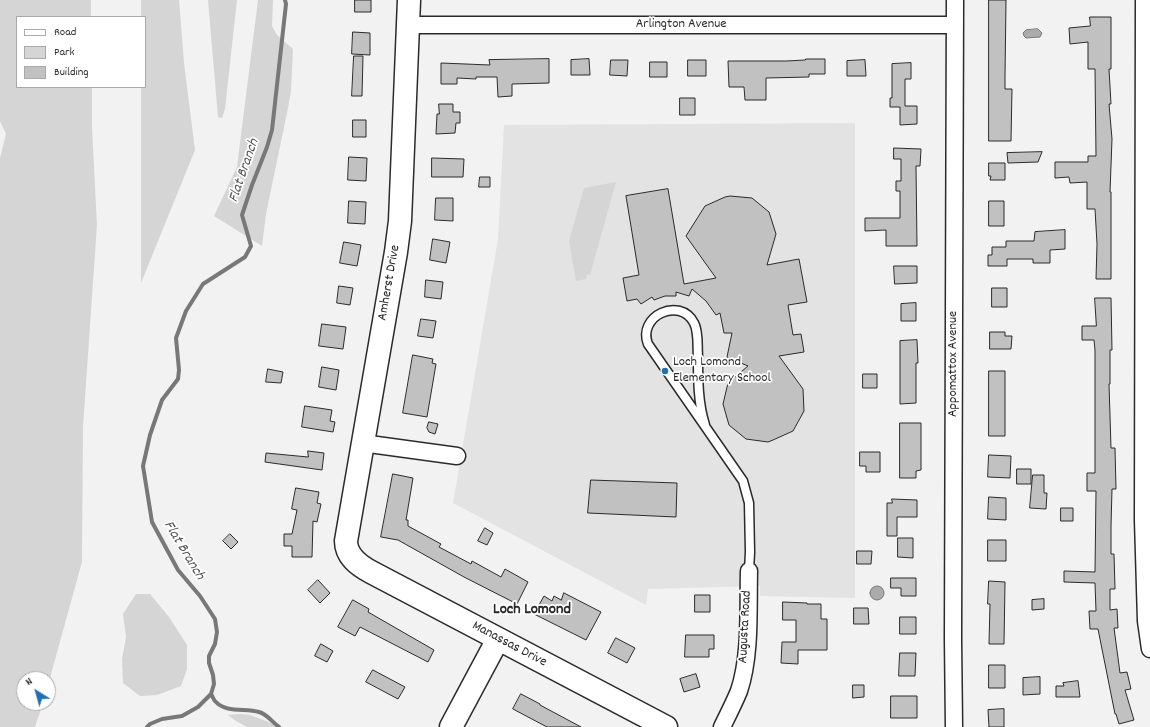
<!DOCTYPE html>
<style>
body{margin:0}
#map{position:relative;width:1150px;height:727px;overflow:hidden;background:#f2f2f2;font-family:Dekko,sans-serif}
canvas{display:block}
.legend{position:absolute;left:16px;top:16px;width:130px;height:72px;box-sizing:border-box;background:#fff;border:1px solid #aaa;margin:0;padding:5px 7px;list-style:none;font-size:12px;color:#2b2b2b}
.legend li{display:flex;align-items:center;gap:8px;height:20px}
.legend b{width:20px;border:1px solid #aaa}
.north{position:absolute;left:16px;top:671px;width:40px;height:40px;box-sizing:border-box;background:#fff;border:1px solid #aaa;border-radius:50%;rotate:323deg;font-size:11px;font-weight:700;line-height:16px;text-align:center;color:#2b2b2b}
.north::after{content:'';display:block;margin:auto;width:14px;height:18px;background:#1f6fb2;clip-path:polygon(50% 0,100% 100%,50% 72%,0 100%)}
</style>
<div id="map">
<canvas width="1150" height="727"></canvas>
<ul class="legend">
<li><b style="height:5px;background:#fff"></b>Road</li>
<li><b style="height:11px;background:#d5d5d5"></b>Park</li>
<li><b style="height:11px;background:#c1c1c1"></b>Building</li>
</ul>
<div class="north">N</div>
</div>
<script>
const ctx = document.querySelector('canvas').getContext('2d');
ctx.lineJoin = 'round';
function fill(path, color) {
  ctx.fillStyle = color;
  ctx.fill(path, 'evenodd');
}
function trace(path, color, width, dash) {
  ctx.strokeStyle = color;
  ctx.lineWidth = width;
  ctx.lineCap = dash ? 'butt' : 'round';
  ctx.setLineDash(dash || []);
  ctx.stroke(path);
}
function write(font, color, halo, rows, align = 'center') {
  ctx.font = font + ' Dekko,sans-serif';
  ctx.lineWidth = 3.5;
  ctx.setLineDash([]);
  ctx.textBaseline = 'middle';
  ctx.strokeStyle = halo;
  ctx.fillStyle = color;
  for (const [text, x, y, turn = 0] of rows) {
    ctx.save();
    ctx.translate(x, y);
    ctx.rotate((+turn || 0) * Math.PI / 180);
    ctx.textAlign = isNaN(turn) ? turn : align;
    if (halo) ctx.strokeText(text, 0, 0);
    ctx.fillText(text, 0, 0);
    ctx.restore();
  }
}
fill(new Path2D(`
 M855,123V598L760,596V586L648,589L646,605L453,503L498,239L504,125Z`), '#e3e3e3');
fill(new Path2D(`
 M0,0H91V17H17V87H92V128L97,225L83,427L82,562L48,685V679H24V703H43L35,727H0V158L6,134L0,121Z
 M141,0H179L184,63L195,150L141,283V87H145V17H141Z
 M208,0H237L225,109L222,118L218,117Z
 M258,0H273L272,26L277,35L293,49L291,91L288,108L266,214L262,246L214,216L237,167Z
 M616,182L590,275L587,274L586,279L576,281L569,241L584,188Z
 M136,594H150L169,617L187,645V669L181,686L157,695L140,696L123,683L122,659L126,637L123,614Z
 M240,714L250,715L282,727H247L236,721L228,715Z`), '#d5d5d5');
const water = new Path2D(`
 M1038,29L1042,33L1040,37L1026,38L1024,36L1023,33L1026,30Z
 M870 593a7 7 0 1 1 14 0a7 7 0 1 1-14 0Z`);
fill(water, '#ababab');
trace(water, '#787878', 1);
trace(new Path2D(`
 M211,694C213,697 214,701 216,702C226,713 246,708 259,712C267,714 272,722 279,727
 M147,727L150,724L162,719L182,716L198,707L211,694L214,684L213,675L209,663V656L215,644L217,632L215,619L200,596L178,570L152,522L143,466L150,435L162,400L178,379L179,370L176,338L186,311L203,284L245,257L251,246L242,215L252,185L267,147L272,130L286,4L285,0`), '#787878', 4);
const building = new Path2D(`
 M355,0H371V12H355Z
 M989,0H1006L1005,76V89H1012L1011,141H989Z
 M1090,17H1111V69H1109L1111,104H1109L1112,139L1110,192H1111V279H1096L1097,244L1095,209H1087V182L1070,183L1069,177L1055,178V162H1088V156H1096L1095,69H1088V42L1070,44L1069,28L1090,26Z
 M353,32L370,33V55L352,54Z
 M354,56H363L362,96H352Z
 M549,59V83L512,84V96L498,97L497,77H476V79L457,78V84H441V63L490,65L489,60Z
 M589,59L590,75H571V60Z
 M806,59H825V74H809V77L766,78V100H745L744,87H729L728,61H786L805,60Z
 M611,60H628L627,76L610,75Z
 M688,60H706V76H688Z
 M865,60L866,76H847V61Z
 M650,62H667V77H650Z
 M911,63V79H905V106H917V124L900,125V107H890V98H892V64Z
 M680,98H695V115H680Z
 M439,104H453V112H460V123H456L455,133L436,134L437,114H439Z
 M353,120H366V137H353Z
 M894,148L921,149L920,166H916L917,246H886V230L865,231V218H900V191H896V181H901V159H894Z
 M1042,152L1038,162L1008,163L1007,153Z
 M349,157L367,158L366,181L348,180Z
 M432,158L464,159L463,177H432Z
 M989,163H1005V180H990L991,176H989Z
 M480,177H490V187H479Z
 M668,189L684,284L716,278L686,236L705,206L725,197L730,196L752,198L769,212L776,234L767,265L799,259L807,302L788,305L793,335L801,334L804,352L779,356L803,389L804,411L793,431L773,440L768,442L746,439L729,425L723,404L728,383L748,366L727,357L732,333H724L720,313L716,315L706,301L692,289L689,296L676,292V296H665L654,300L652,297L641,304L637,299L627,301L623,278L639,275L626,196Z
 M436,198H453V221L435,220Z
 M349,201L366,202L365,224L348,223Z
 M989,201H1004V226H989Z
 M1065,230V249L1050,250V263H1033V259H1007V266H988V255H992V247H1006V241H1034L1035,232Z
 M433,239L450,242L446,263L430,260Z
 M344,242L361,245L357,266L340,263Z
 M894,266H917V283L895,284Z
 M426,280L443,282L441,299L425,297Z
 M339,286L353,288L350,305L337,303Z
 M992,288H1007V307H992Z
 M1095,298H1111L1112,350H1110V384H1109L1111,448H1115L1116,489H1112L1111,526V554H1114L1115,589H1110V610L1117,609L1118,628H1114L1120,673L1127,672L1131,689L1125,690L1134,720L1119,724L1116,714H1115L1098,629H1090L1089,611H1096L1095,583L1064,582V571L1095,572L1096,491H1087V473H1095V350L1094,340H1082V326H1096Z
 M916,303V321H901V304Z
 M421,319L436,321L433,338L418,336Z
 M322,324L346,327L343,349L319,346Z
 M990,332H1005V336H1012L1011,349H990Z
 M917,340L918,363H916V403L900,404V341Z
 M413,355L433,359L432,363L436,364L427,417L403,413Z
 M322,367L339,370L336,390L319,387Z
 M268,369L283,372L281,383L266,382Z
 M989,371H1005V436H989Z
 M863,374H877V388H863Z
 M305,406L332,410L330,421L335,422L333,432L302,427Z
 M429,422L438,424L435,434L429,432L427,428Z
 M900,423H921V470L916,471V478H900Z
 M308,451L324,453L322,470L265,462L266,453L308,457Z
 M860,452H880V472H866V466H860Z
 M989,455L1011,456L1010,478L988,477Z
 M1017,469H1031V484H1017Z
 M393,474L413,478L406,520H408V526L441,544L439,547L471,564L472,561L501,577L505,569L528,582L517,604L464,577L398,540L381,537Z
 M1033,475H1044V493H1047L1046,509L1030,508Z
 M591,480L677,483L676,517L588,513Z
 M296,488L319,492L317,503L321,504L317,522L313,521L312,557H292V546H284V534H292L297,510L292,509Z
 M989,497L1006,498V520L988,519Z
 M892,499L917,500V517H897V536H887V503H892Z
 M1061,508H1073V521H1061Z
 M485,528L493,533L487,545L478,541Z
 M230,534L238,542L231,549L223,541Z
 M898,538H913V558L898,557Z
 M988,540H1006V561H988Z
 M857,551H872L871,564H857Z
 M891,578H916V596H901V588H891Z
 M318,580L330,593L320,603L308,590Z
 M989,581L1005,582L1004,644H989L990,604H988Z
 M564,593L601,612L586,640L534,614L544,596L552,601L554,596L561,600Z
 M695,595H710V612H695Z
 M1044,599V609L1032,610V600Z
 M353,600L369,609L368,612L434,650L428,662L360,627L355,636L338,627Z
 M783,602L807,603V604H821V619H827V650H798V664L781,663L782,642H796V620H783Z
 M854,608H868L869,624H854Z
 M900,617H916V634H900Z
 M686,635H714V649H709V657H685Z
 M616,638L635,648L627,663L608,653Z
 M321,644L333,651L327,662L315,656Z
 M900,653H916L915,676H899Z
 M989,665H1005V688H989Z
 M373,670L405,687L398,699L366,682Z
 M696,674L700,687L684,692L680,679Z
 M1040,677V694L1023,695V678Z
 M1078,681L1080,697H1056V686H1064L1063,683Z
 M853,685H864V697L853,698Z
 M521,694L540,704V705L581,727H547L513,709Z
 M891,696H917V718H891Z
 M1004,709V727H989L988,710Z`);
fill(building, '#c1c1c1');
trace(building, '#2b2b2b', 1);
const lane = new Path2D(`
 M705,425C698,403 698,380 698,356C697,346 699,332 694,323C680,296 637,316 648,344L743,481L749,503L750,552L749,571`);
const street = new Path2D(`
 M1144,0L1143,520L1146,621L1150,649
 M408,25H955
 M362,443L457,456
 M722,727C728,715 734,703 739,691C751,655 748,609 749,571
 M954,727L953,639L955,0`);
const secondary = new Path2D(`
 M409,0L400,221L396,252L346,541C346,556 358,565 371,572L666,727
 M451,727L498,639`);
trace(lane, '#2b2b2b', 11);
trace(street, '#2b2b2b', 19);
trace(secondary, '#2b2b2b', 25);
trace(lane, '#fff', 8);
trace(street, '#fff', 16);
trace(secondary, '#fff', 22);
for (const [x, y, r, color] of [
 [665,371,4,"#1f6fb2"]
]) {
  const dot = new Path2D();
  dot.arc(x, y, r, 0, 2 * Math.PI);
  ctx.fillStyle = color;
  ctx.fill(dot);
  trace(dot, '#fff', 1.5);
}
write('14px', '#2b2b2b', '#fff', [
 ["Arlington Avenue",681,25],
 ["Amherst Drive",390,283,-80],
 ["Appomattox Avenue",954,364,-90],
 ["Augusta Road",746,627,-87],
 ["Manassas Drive",509,645,28]
]);
write('14px', '#2b2b2b', '#fff', [
 ["Loch Lomond",673,363],
 ["Elementary School",673,379]
], 'left');
write('italic 15px', '#585858', '#fff', [
 ["Flat Branch",245,171,-71],
 ["Flat Branch",183,551,59]
]);
write('bold 16px', '#2b2b2b', '#fff', [
 ["Loch Lomond",532,611]
]);
</script>
